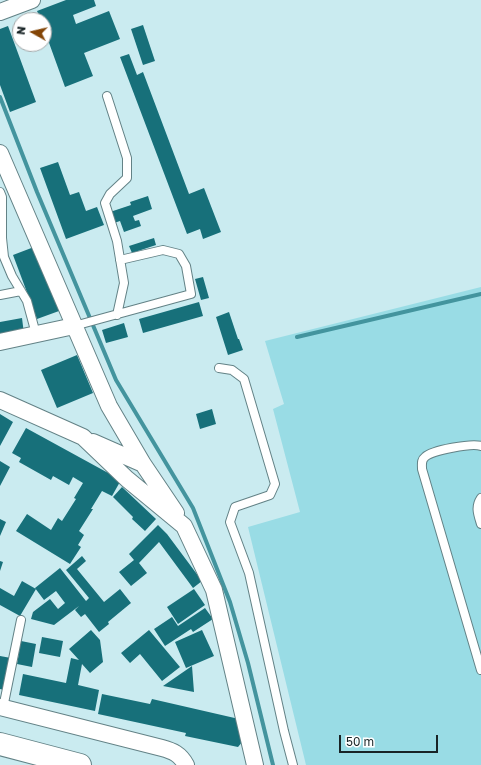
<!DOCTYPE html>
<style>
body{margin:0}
#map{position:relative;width:481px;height:765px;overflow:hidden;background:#caebf0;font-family:"Golos Text",sans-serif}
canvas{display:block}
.north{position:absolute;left:12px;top:12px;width:40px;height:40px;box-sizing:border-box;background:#fff;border:1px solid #a3a7a8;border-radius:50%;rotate:278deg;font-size:11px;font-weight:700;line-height:16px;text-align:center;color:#182426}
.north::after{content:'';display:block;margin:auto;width:14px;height:18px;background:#834506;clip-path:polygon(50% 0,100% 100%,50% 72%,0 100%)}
.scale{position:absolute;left:339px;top:735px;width:99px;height:18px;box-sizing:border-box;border:2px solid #182426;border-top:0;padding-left:5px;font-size:12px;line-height:14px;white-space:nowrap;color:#182426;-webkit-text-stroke:3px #fff;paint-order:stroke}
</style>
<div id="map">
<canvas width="481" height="765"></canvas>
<div class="north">N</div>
<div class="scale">50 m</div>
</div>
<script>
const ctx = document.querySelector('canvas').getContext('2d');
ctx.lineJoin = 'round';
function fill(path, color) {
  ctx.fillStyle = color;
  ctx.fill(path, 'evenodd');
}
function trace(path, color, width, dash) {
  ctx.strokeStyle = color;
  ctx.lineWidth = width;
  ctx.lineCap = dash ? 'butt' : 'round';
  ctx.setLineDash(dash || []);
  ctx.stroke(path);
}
fill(new Path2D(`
 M481,287V765H306L248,527L300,512L273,409L284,404L265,341Z`), '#99dce5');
trace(new Path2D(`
 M0,97L37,192L116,380L193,508L230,602L248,663L273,765
 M297,337L481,294`), '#43949e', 4);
fill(new Path2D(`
 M66,0H94L96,6L73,15L76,24L109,11L120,39L84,53L93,76L65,87L44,29V20H41L37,11Z
 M143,25L155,61L143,65L131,29Z
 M8,26L36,102L10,112L0,85V29Z
 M129,54L137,75L143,72L189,194L204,188L221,232L203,239L200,229L187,234L120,57Z
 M58,162L70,195L79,192L86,211L97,207L104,225L66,239L40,168Z
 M148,196L152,209L133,216L135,221L139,220L141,226L124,232L120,221L114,223L110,212L131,205L130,202Z
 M154,238L156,245L132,253L129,246Z
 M34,247L59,311L37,319L13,255Z
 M203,277L209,298L201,300L195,279Z
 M199,302L203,316L143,333L139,319Z
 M229,312L238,339H239L243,350L228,355L216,317Z
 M22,318L24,334L0,339V322Z
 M124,323L128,337L106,343L102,330Z
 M77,355L93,393L57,408L41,370Z
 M212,409L216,424L200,429L196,414Z
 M0,414L13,422L0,446Z
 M26,428L121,480L112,496L102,491L91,509H93L79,531L84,535L78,545L81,547L70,564L16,531L27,514L51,530L58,518L62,521L76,499L74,498L83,483L73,477L69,485L53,476L51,480L19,462L21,458L12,453Z
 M0,461L10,467L0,486Z
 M122,487L156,519L145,531L132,519L133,517L113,497Z
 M0,519L6,522L0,536Z
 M158,525L167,534L202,581L193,588L159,542L139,563L147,573L131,586L119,572L134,560L129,554Z
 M82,556L86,561L77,569L104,602L120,589L131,603L108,622L109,624L99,632L85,614L81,617L75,610L79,606L54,625L31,619L33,612L50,599L58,609L65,603L56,591L44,600L35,588L60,568L86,601L89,598L66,570Z
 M0,561L3,562L0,571Z
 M22,581L36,589L20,616L0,605V588L14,596Z
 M194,589L205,605L178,624L167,607Z
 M205,608L213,619L193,632L191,629L165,646L154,629L172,617L178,626Z
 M91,630L100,640L103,662L90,673L82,664L78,685L99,690L95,711L19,695L23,674L66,683L71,658L79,660L69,649Z
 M149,630L180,667L162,681L140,654L130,663L121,653Z
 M202,630L214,656L186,668L175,642Z
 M42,637L63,641L60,657L39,653Z
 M21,641L36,644L32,667L17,664Z
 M0,656L11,658L4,690L0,689Z
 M192,666L194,692L163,686Z
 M102,694L150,704L152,699L239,719L243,741L238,747L185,736L186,733L98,714Z`), '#17707a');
const service = new Path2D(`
 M107,96L127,158V178L110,194L105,203L117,241L124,283L117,315
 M0,192L2,197V238L4,257L12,276L27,301L36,334
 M0,295L21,291
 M74,326L191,294L186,266L179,254L163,250L120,260
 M219,368L232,370L244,379L275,484L270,495L235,507L230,522L249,573L284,731L293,765
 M481,446C472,443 432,450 425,457C421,460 422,464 422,469L481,670
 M481,498C475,507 478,514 481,524
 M3,708L21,620`);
const minor = new Path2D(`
 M0,12L32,0
 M0,153L109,406L143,464L176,513
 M0,342L74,326
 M0,400L83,437L127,479L184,526L214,590L255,765
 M93,442L143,464
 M0,707L162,748C173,751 180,754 186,765`);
const trunk = new Path2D(`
 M0,744L80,765`);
trace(service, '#638286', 10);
trace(minor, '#638286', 18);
trace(trunk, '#638286', 24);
trace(service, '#fff', 8);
trace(minor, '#fff', 16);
trace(trunk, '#fff', 22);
</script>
